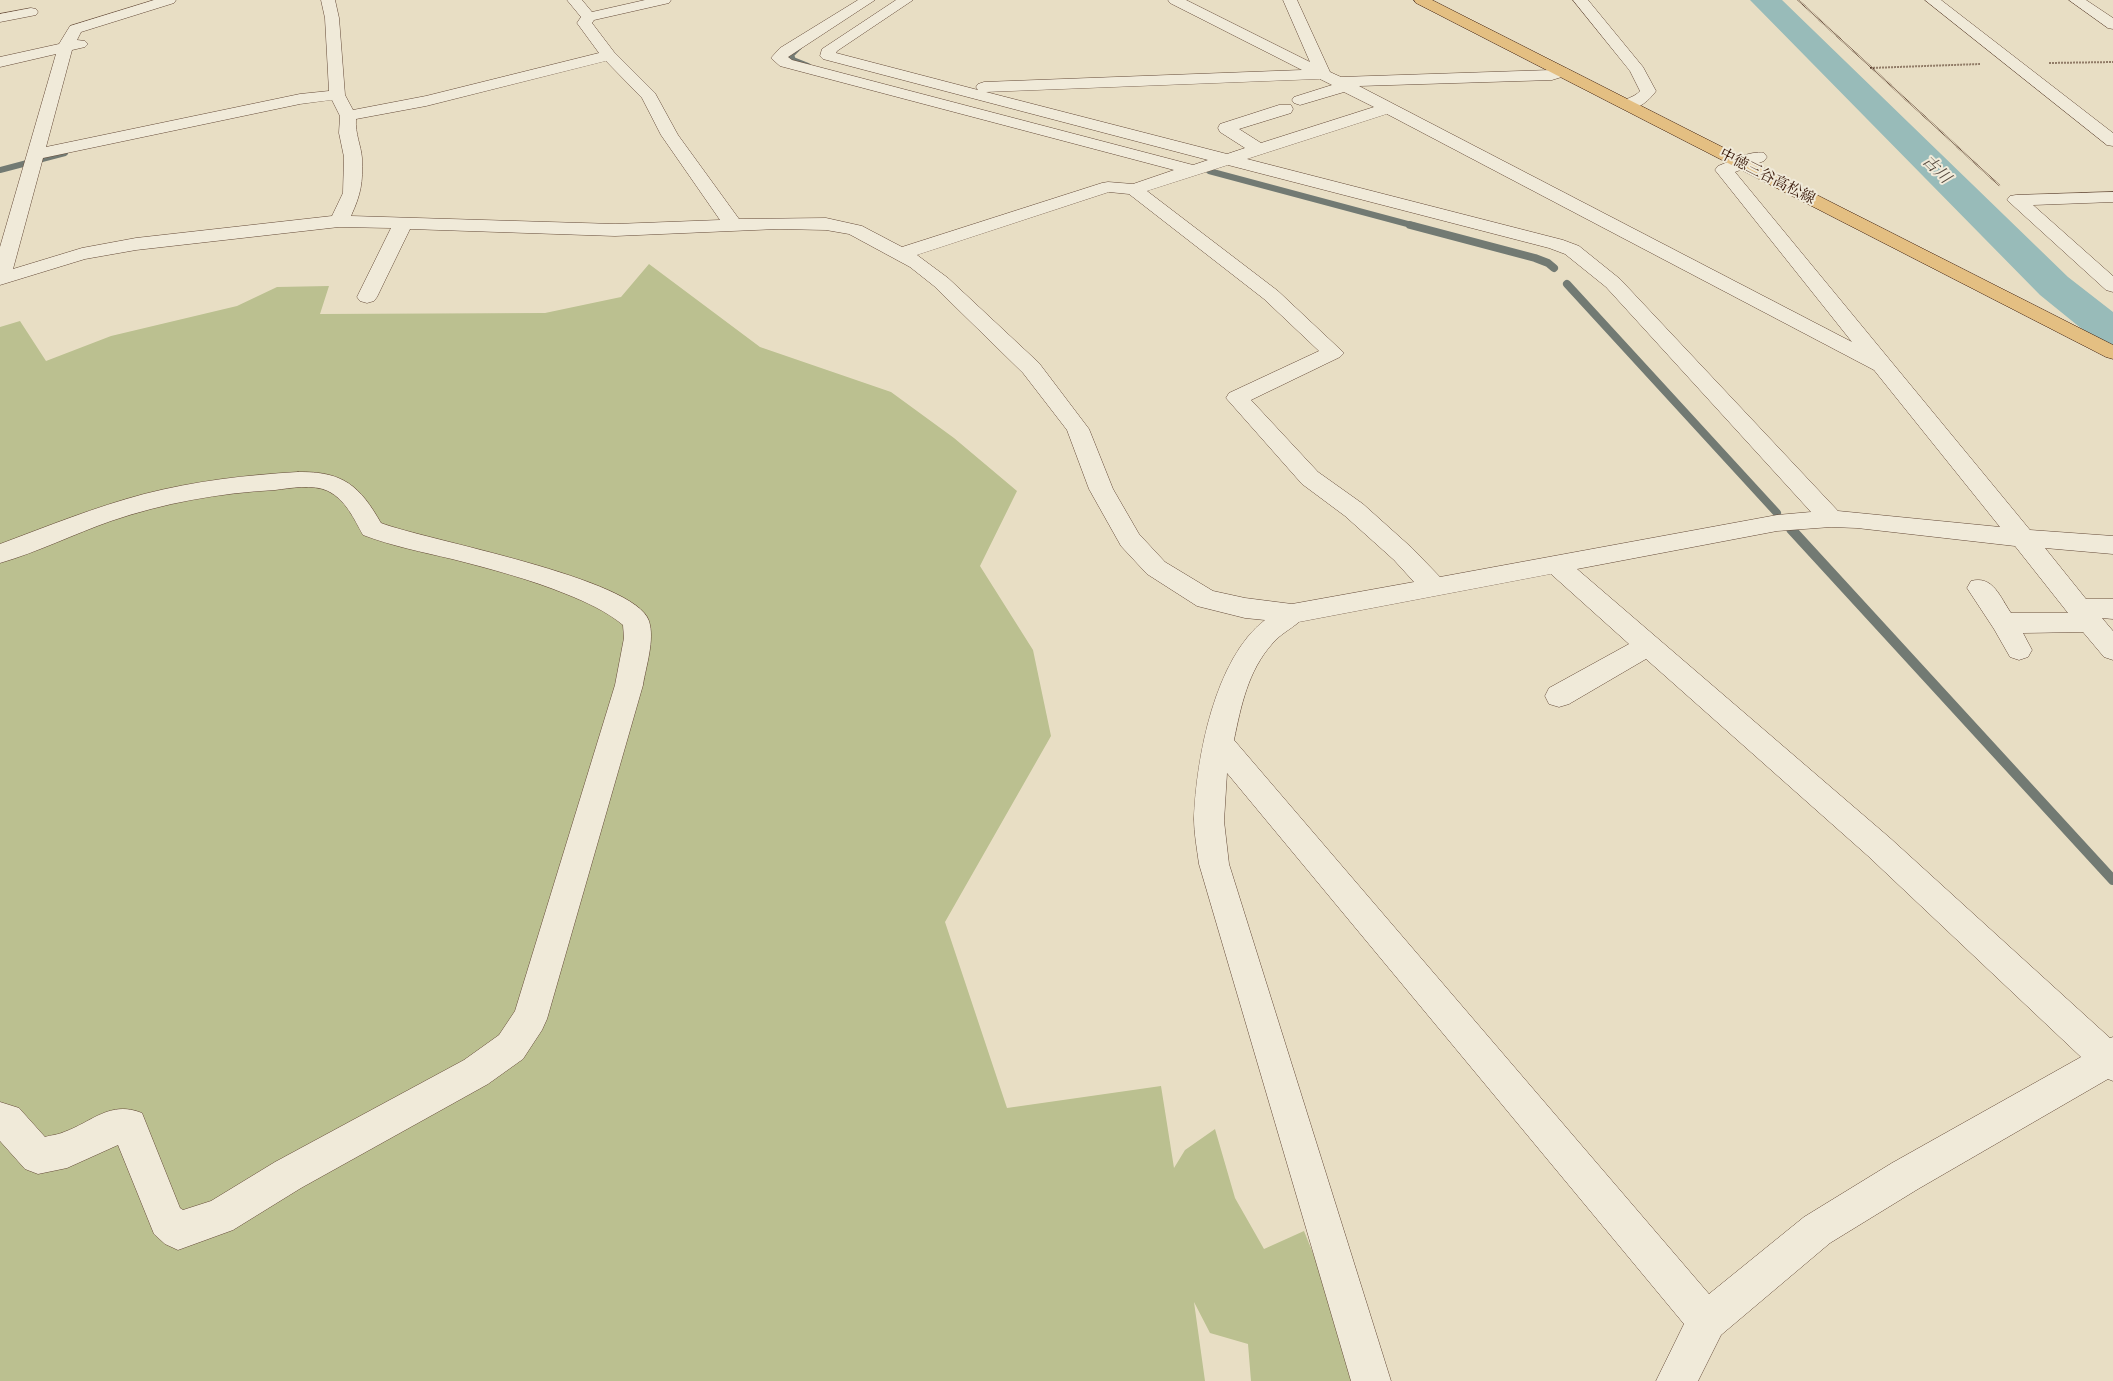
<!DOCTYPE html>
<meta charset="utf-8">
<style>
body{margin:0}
canvas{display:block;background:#e8dec4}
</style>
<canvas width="2113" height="1381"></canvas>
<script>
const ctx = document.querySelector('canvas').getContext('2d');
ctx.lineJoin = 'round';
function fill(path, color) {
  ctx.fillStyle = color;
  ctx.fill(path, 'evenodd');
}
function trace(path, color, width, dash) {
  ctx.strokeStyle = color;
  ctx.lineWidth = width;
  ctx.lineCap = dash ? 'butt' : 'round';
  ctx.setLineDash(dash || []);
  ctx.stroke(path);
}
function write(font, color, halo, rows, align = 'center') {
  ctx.font = font + ' "Gentium Book Plus","Noto Serif JP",serif';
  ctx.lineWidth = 4;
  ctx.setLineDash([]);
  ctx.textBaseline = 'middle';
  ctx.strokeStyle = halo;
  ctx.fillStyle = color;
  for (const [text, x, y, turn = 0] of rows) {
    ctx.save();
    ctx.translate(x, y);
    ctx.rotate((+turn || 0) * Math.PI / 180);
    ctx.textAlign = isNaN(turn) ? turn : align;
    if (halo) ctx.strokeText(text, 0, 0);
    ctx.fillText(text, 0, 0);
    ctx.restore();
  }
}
fill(new Path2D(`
 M649,264L760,347L891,392L954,438L1017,491L980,566L1033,650L1051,736L945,922L1007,1108L1161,1086L1174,1168L1185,1150L1215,1129L1235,1198L1264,1249L1304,1231L1331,1298L1351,1381H1251L1248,1344L1210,1333L1194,1302L1205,1381H0V327L20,321L46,361L111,336L237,306L277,287L329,286L320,314L545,313L621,297Z`), '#bbc090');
trace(new Path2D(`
 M801,45L791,55L793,60L808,66
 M0,170L65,153
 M1209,171L1415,226`), '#727a73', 6);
trace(new Path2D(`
 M1410,225L1535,258L1548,263L1554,268
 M1567,284L1777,513`), '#727a73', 8);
trace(new Path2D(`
 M1791,529L2113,880`), '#727a73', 10);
fill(new Path2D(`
 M1750,0H1782L2068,277L2113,312V346L2098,342L2040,295Z`), '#98bbb9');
const minor = new Path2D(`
 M154,0H176L174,3L81,32L77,40L85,41L88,44L85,47L72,50L46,147L300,94L329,91L325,18L321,0H335L339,18L345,95L353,110L426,96L599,53L577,23L581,17L567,0H582L592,12L645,0H671L669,3L594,20L592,23L614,52L655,93L678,135L739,219L826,218L862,226L902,247L1102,183L1108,182L1133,184L1174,170L780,66L771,58L780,48L858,0H875L788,57L792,60L1193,165L1208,160L823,59L820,56L822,49L896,0H913L837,51L836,53L978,90L976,87L978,84L984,82L1302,70L1170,3L1168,0H1186L1310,62L1283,0H1297L1330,72L1341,77L1551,70L1562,67L1568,69L1570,72L1568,75L1552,80L1359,86L1852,342L1715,170L1718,166C1731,161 1750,150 1764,153L1767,157L1764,161L1735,172L2030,530L2113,536V554L2045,548L2086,599H2113V619L2102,618L2113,631V660L2104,657L2083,632L2023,633L2032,650L2028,657L2019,660L2010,657L1994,629L1967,588L1971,581C1993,575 2000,597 2011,613H2068L2015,546L1857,528L1831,527L1777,531L1577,569L1890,838L2110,1038L2113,1037V1081L2108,1079L1918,1189L1830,1243L1721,1335L1698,1381H1656L1684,1324L1227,773L1224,821L1229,864L1391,1381H1351L1199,864C1197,849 1194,833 1194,819C1196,758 1215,658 1265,620L1245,618L1197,606L1147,574L1121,546L1089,489L1067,430L1023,373L934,286L910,267L849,234L826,230L778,229L615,236L410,229L377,297L374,301L367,303L360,301L357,297L391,228L339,227L136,250L85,259L0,285V247L56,54L0,67V57L59,44L70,26ZM606,61L642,98L661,135L720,220L615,224L351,216C361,194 363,183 362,158C361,145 355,134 356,119L426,106ZM1320,79L1332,85L1294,97L1292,100L1294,103L1300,105L1344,92L1374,107L1261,143L1239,129L1291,113L1293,109L1291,105H1279L1220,124L1218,128L1220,132L1245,148L1227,154L986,92ZM332,100L340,116L339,133L344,157L343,193L332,216L136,238L82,248L13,269L43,158L300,104ZM1387,114L1874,370L2000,527L1838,511L1620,279L1579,246L1563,240L1247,159ZM1228,165L1549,248L1565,254L1606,287L1811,512L1777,515L1440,577L1412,548L1363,504L1318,472L1251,400L1340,357L1344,353L1278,291L1147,191ZM1109,192L1129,194L1264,299L1319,351L1229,393L1226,398L1302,484L1345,516L1394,560L1414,582L1292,604L1245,598L1213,591L1165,562L1139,534L1113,489L1089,429L1039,363L948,278L917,255ZM1551,574L1629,644L1549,688L1545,696L1549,704L1559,707L1569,704L1646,659L1868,856L2081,1057L1892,1163L1804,1217L1709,1294L1234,740C1241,706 1248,671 1272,644C1279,635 1291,629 1299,622Z
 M1573,0H1588L1643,67L1656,91C1648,102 1636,112 1621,108L1619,105C1624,98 1634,98 1640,91L1630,71Z
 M1925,0H1941L2113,133V146L2107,145Z
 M2069,0H2086L2113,18V29L2108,28Z
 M31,8L36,9L38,12L36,15L0,22V14Z
 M2113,192V202L2033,205L2113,276V292L2106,290L2007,200L2010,196L2016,195Z
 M298,472C343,471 360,486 381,523C425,540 636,578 649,621C655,640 646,666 643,685L547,1019L542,1030L523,1059L488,1084L301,1188L233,1230L178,1250L165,1244L154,1234L118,1145L67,1168L38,1174L25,1169L0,1141V1102L19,1108L45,1137C51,1135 58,1135 64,1132C92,1122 110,1100 142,1113L180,1208L183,1210L211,1201L275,1162L464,1060L499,1035L515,1011L615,685L624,638L623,625C606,611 586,602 566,594C529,579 491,569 452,559C422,552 392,546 363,535C354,519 346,500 328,491C313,484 291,488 275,490C219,493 164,503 111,521C74,534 38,552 0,563V544C48,526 95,507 144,494C195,481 246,475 298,472Z`);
const major = new Path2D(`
 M1414,0H1432L2113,345V359L2106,357L1416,3Z`);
trace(minor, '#644a38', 1);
trace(major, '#381809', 1);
trace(new Path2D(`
 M1798,0L2000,186
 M2049,63L2113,62
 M1870,68L1980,64`), '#381809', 2, [0.5, 1]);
fill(minor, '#f0ead9');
fill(major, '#e4bf82');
write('15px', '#381809', '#f0ead9', [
 ["中徳三谷高松線",1767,177,27]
]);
write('italic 16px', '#55493e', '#f0ead9', [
 ["古川",1936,170,45]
]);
</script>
